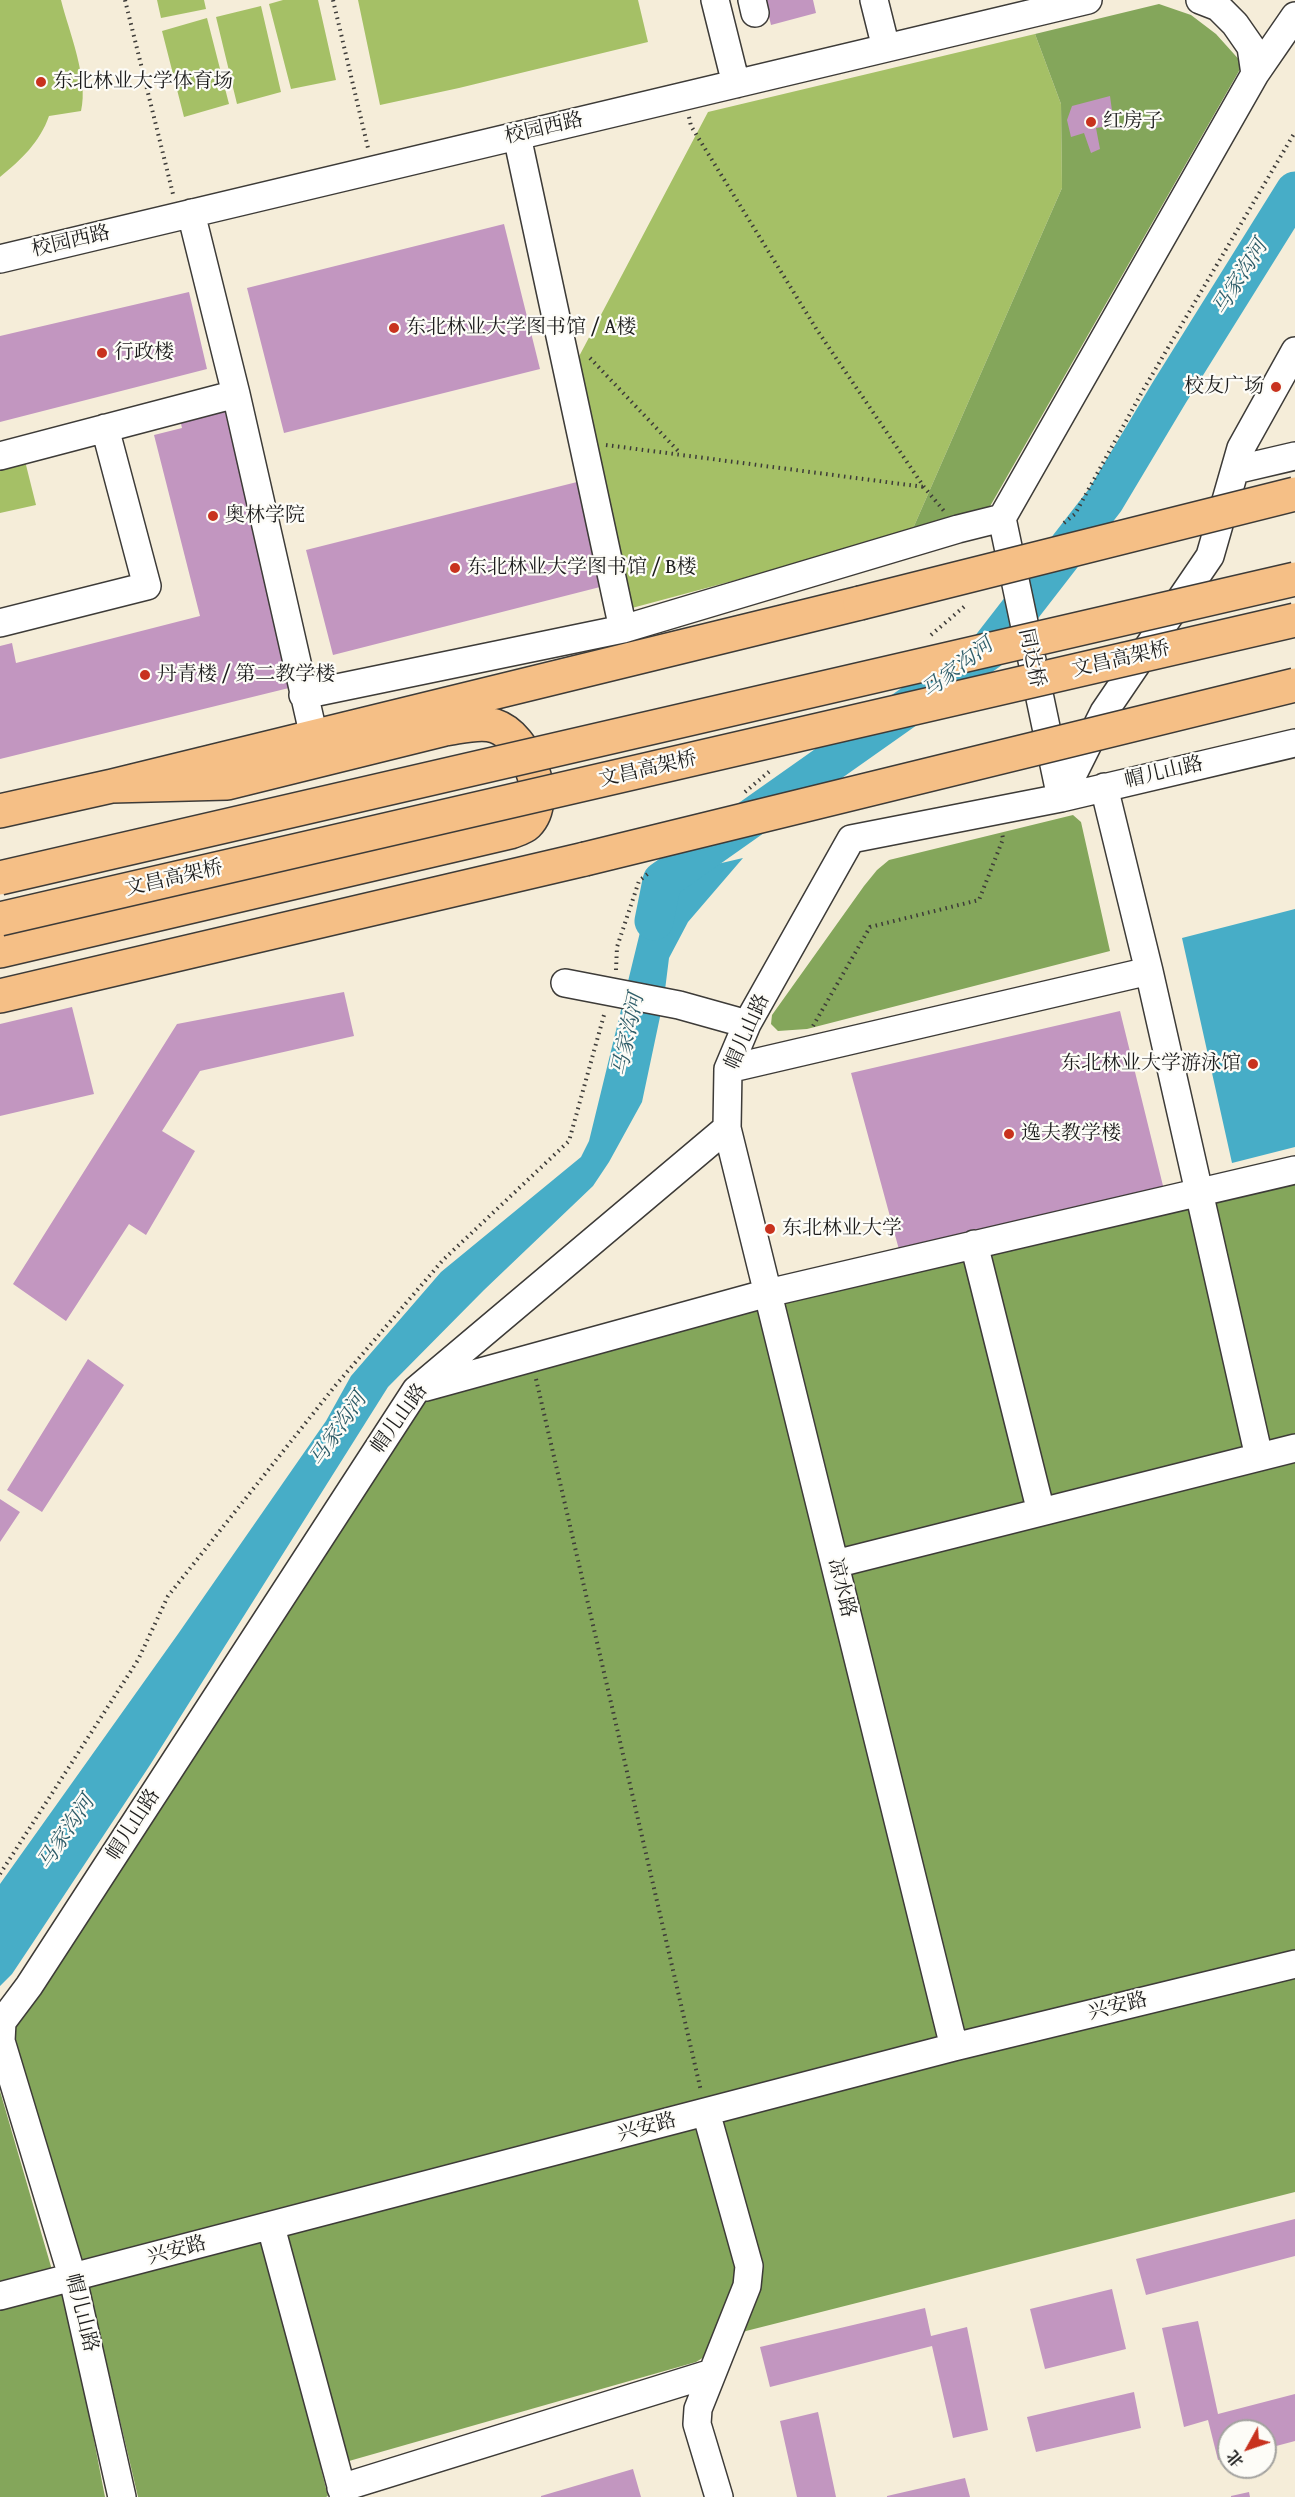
<!DOCTYPE html>
<meta charset="utf-8">
<style>
body{margin:0}
#map{position:relative;width:1295px;height:2497px;overflow:hidden;background:#f5edd9;font-family:"Gentium Book Plus","Noto Serif SC",serif}
canvas{display:block}
.north{position:absolute;left:1217px;top:2419px;width:60px;height:60px;box-sizing:border-box;background:#fdfcf7;border:2px solid #a3a29f;border-radius:50%;rotate:230deg;font-size:16px;font-weight:700;line-height:24px;text-align:center;color:#1c1c1c}
.north::after{content:'';display:block;margin:auto;width:21px;height:27px;background:#c8321e;clip-path:polygon(50% 0,100% 100%,50% 72%,0 100%)}
</style>
<div id="map">
<canvas width="1295" height="2497"></canvas>
<div class="north">北</div>
</div>
<script>
const ctx = document.querySelector('canvas').getContext('2d');
ctx.lineJoin = 'round';
function fill(path, color) {
  ctx.fillStyle = color;
  ctx.fill(path, 'evenodd');
}
function trace(path, color, width, dash) {
  ctx.strokeStyle = color;
  ctx.lineWidth = width;
  ctx.lineCap = dash ? 'butt' : 'round';
  ctx.setLineDash(dash || []);
  ctx.stroke(path);
}
function write(font, color, halo, rows, align = 'center') {
  ctx.font = font + ' "Gentium Book Plus","Noto Serif SC",serif';
  ctx.lineWidth = 4.5;
  ctx.setLineDash([]);
  ctx.textBaseline = 'middle';
  ctx.strokeStyle = halo;
  ctx.fillStyle = color;
  for (const [text, x, y, turn = 0] of rows) {
    ctx.save();
    ctx.translate(x, y);
    ctx.rotate((+turn || 0) * Math.PI / 180);
    ctx.textAlign = isNaN(turn) ? turn : align;
    if (halo) ctx.strokeText(text, 0, 0);
    ctx.fillText(text, 0, 0);
    ctx.restore();
  }
}
fill(new Path2D(`
 M0,0H61C69,32 89,79 81,111L49,116C40,142 21,160 0,177Z
 M157,0H204L206,9L161,18Z
 M283,0H318L336,80L291,89L269,4Z
 M358,0H638L648,42L459,88L380,105Z
 M261,6L281,92L237,104L216,17Z
 M207,18L229,104L184,117L162,31Z
 M1035,34L1061,104L1062,188L911,533L632,608L575,364L708,112Z
 M25,461L36,505L0,513V467Z`), '#a5c066');
fill(new Path2D(`
 M1159,4L1191,15L1216,34L1243,64L985,515L911,533L1062,188L1061,104L1035,34Z
 M1073,815L1081,822L1110,951L807,1029L778,1031L771,1024L772,1015L864,886L877,870L889,860Z
 M1295,1176V1956L961,2038L778,1302Z
 M762,1302L945,2042L82,2263L13,2031L421,1397Z
 M1295,1978V2192L746,2331L696,2362L321,2469L328,2496L326,2497H138L88,2284L953,2060Z
 M0,2091L52,2270L0,2282Z
 M65,2291L105,2497H0V2307Z`), '#84a65b');
fill(new Path2D(`
 M743,858L688,922L669,958L664,998L642,1102L609,1162L593,1186L484,1290L388,1387L150,1765L32,1944L12,1974L0,1986V1884L178,1634L326,1421L351,1376L441,1272L581,1157L589,1141L653,879Z
 M1295,909V1147L1232,1163L1182,938Z`), '#47adc7');
trace(new Path2D(`
 M654,921L662,881L988,651L1105,500L1169,393L1295,191`), '#47adc7', 39);
fill(new Path2D(`
 M765,0H813L816,13L771,25Z
 M1110,96L1114,125L1096,128L1100,149L1091,153L1084,133L1071,137L1067,120L1072,106Z
 M504,224L540,369L284,433L247,288Z
 M189,292L207,369L0,422V336Z
 M223,404L293,687L0,759V646L12,643L16,663L200,616L154,435L182,428L179,415Z
 M577,482L604,586L333,655L306,550Z
 M344,992L354,1036L200,1071L162,1131L195,1151L146,1235L129,1224L66,1321L13,1284L177,1024Z
 M72,1007L94,1094L0,1116V1024Z
 M1120,1011L1165,1194L901,1257L851,1073Z
 M88,1359L124,1385L42,1512L7,1490Z
 M0,1499L20,1512L0,1542Z
 M1295,2219V2256L1146,2295L1136,2259Z
 M1112,2289L1126,2349L1045,2369L1030,2309Z
 M925,2308L931,2336L967,2327L988,2430L953,2438L932,2346L770,2387L760,2347Z
 M1198,2321L1218,2414L1295,2394V2441L1265,2449V2431H1229V2458L1218,2460L1208,2420L1184,2427L1162,2328Z
 M1134,2392L1141,2428L1036,2452L1027,2417Z
 M818,2412L836,2497H797L780,2421Z
 M633,2469L641,2497H541V2496Z
 M965,2478L970,2497H887V2496Z
 M1249,2492L1250,2497H1231V2496Z`), '#c296c0');
const minor = new Path2D(`
 M715,0L736,84
 M752,0L755,13
 M874,0L886,48
 M1200,0L1218,7L1235,24L1251,47L1255,74
 M517,136L623,629
 M191,213L236,394L314,737
 M0,259L1088,0
 M0,456L236,394
 M1235,470L1295,456
 M1002,518L1061,798
 M0,623L147,586L105,428
 M303,695L623,629L958,529L1002,518L1255,74L1295,16
 M1061,798L1104,712L1210,556L1241,448L1295,351
 M1149,971L1259,1457
 M565,983L679,1005L747,1024
 M728,1069L1149,971L1104,787
 M727,1128L954,2047
 M974,1244L1041,1512
 M426,1387L768,1293L1295,1170
 M835,1564L1295,1448
 M706,2112L749,2266L747,2286L698,2409L697,2424L719,2497
 M271,2227L344,2497
 M0,2296L954,2047L1295,1964
 M341,2488L712,2373
 M122,2497L73,2279L1,2041L2,2022L29,1986L416,1390L727,1128L728,1069L747,1024L851,839L1061,798L1295,743`);
const major = new Path2D(`
 M0,811L112,786L860,603
 M0,951L510,832C515,830 523,828 527,824C552,799 526,736 495,726C480,721 460,727 445,729L227,783L112,786
 M0,996L585,859`);
trace(minor, '#3d3b38', 30);
trace(major, '#3d3b38', 36);
trace(new Path2D(`
 M125,0L173,194
 M333,0L368,148
 M689,117L691,126L817,330L924,487L944,511
 M590,358L680,453
 M606,445L924,487
 M1064,523L1075,514L1142,392L1295,132
 M931,635L966,605
 M745,792L771,770
 M616,970L617,947L639,881L650,872
 M813,1026L870,927L979,900L1003,839L1002,832
 M536,1379L701,2091
 M0,1874L138,1660L168,1596L335,1386L443,1260L569,1141L604,1015`), '#3d3b38', 4, [1.5, 4.5]);
trace(minor, '#fff', 27);
trace(major, '#f5bf86', 33);
const majorBridge = new Path2D(`
 M860,603L1295,494
 M585,859L1295,685`);
const highwayBridge = new Path2D(`
 M0,878L1295,579
 M0,919L1295,620`);
trace(majorBridge, '#3d3b38', 36, []);
trace(highwayBridge, '#3d3b38', 36, []);
trace(majorBridge, '#f5bf86', 33);
trace(highwayBridge, '#f5bf86', 33);
for (const [x, y, r, color] of [
 [41,82,6,"#c8321e"],
 [1091,122,6,"#c8321e"],
 [394,328,6,"#c8321e"],
 [102,353,6,"#c8321e"],
 [1276,387,6,"#c8321e"],
 [213,516,6,"#c8321e"],
 [455,568,6,"#c8321e"],
 [145,675,6,"#c8321e"],
 [1253,1064,6,"#c8321e"],
 [1009,1134,6,"#c8321e"],
 [770,1229,6,"#c8321e"]
]) {
  const dot = new Path2D();
  dot.arc(x, y, r, 0, 2 * Math.PI);
  ctx.fillStyle = color;
  ctx.fill(dot);
  trace(dot, '#fdfcf7', 2);
}
write('20px', '#1c1c1c', '#fdfcf7', [
 ["东北林业大学体育场",53,82],
 ["红房子",1103,122],
 ["东北林业大学图书馆 / A楼",406,328],
 ["行政楼",114,353],
 ["校友广场",1264,387,"right"],
 ["奥林学院",225,516],
 ["东北林业大学图书馆 / B楼",467,568],
 ["丹青楼 / 第二教学楼",157,675],
 ["东北林业大学游泳馆",1241,1064,"right"],
 ["逸夫教学楼",1021,1134],
 ["东北林业大学",782,1229]
], 'left');
write('20px', '#1c1c1c', '#fdfcf7', [
 ["校园西路",544,129,-13],
 ["校园西路",71,242,-13],
 ["同达桥",1031,658,78],
 ["文昌高架桥",1121,660,-13],
 ["文昌高架桥",648,770,-13],
 ["帽儿山路",1164,773,-13],
 ["文昌高架桥",174,879,-13],
 ["帽儿山路",748,1032,-66],
 ["帽儿山路",400,1419,-54],
 ["凉水路",841,1588,76],
 ["帽儿山路",134,1825,-57],
 ["兴安路",1118,2007,-14],
 ["兴安路",647,2128,-15],
 ["兴安路",177,2251,-15],
 ["帽儿山路",81,2313,76]
]);
write('italic 21px', '#2f5d69', '#fdfcf7', [
 ["马家沟河",1241,278,-58],
 ["马家沟河",958,669,-38],
 ["马家沟河",629,1035,-78],
 ["马家沟河",339,1430,-56],
 ["马家沟河",67,1833,-56]
]);
</script>
